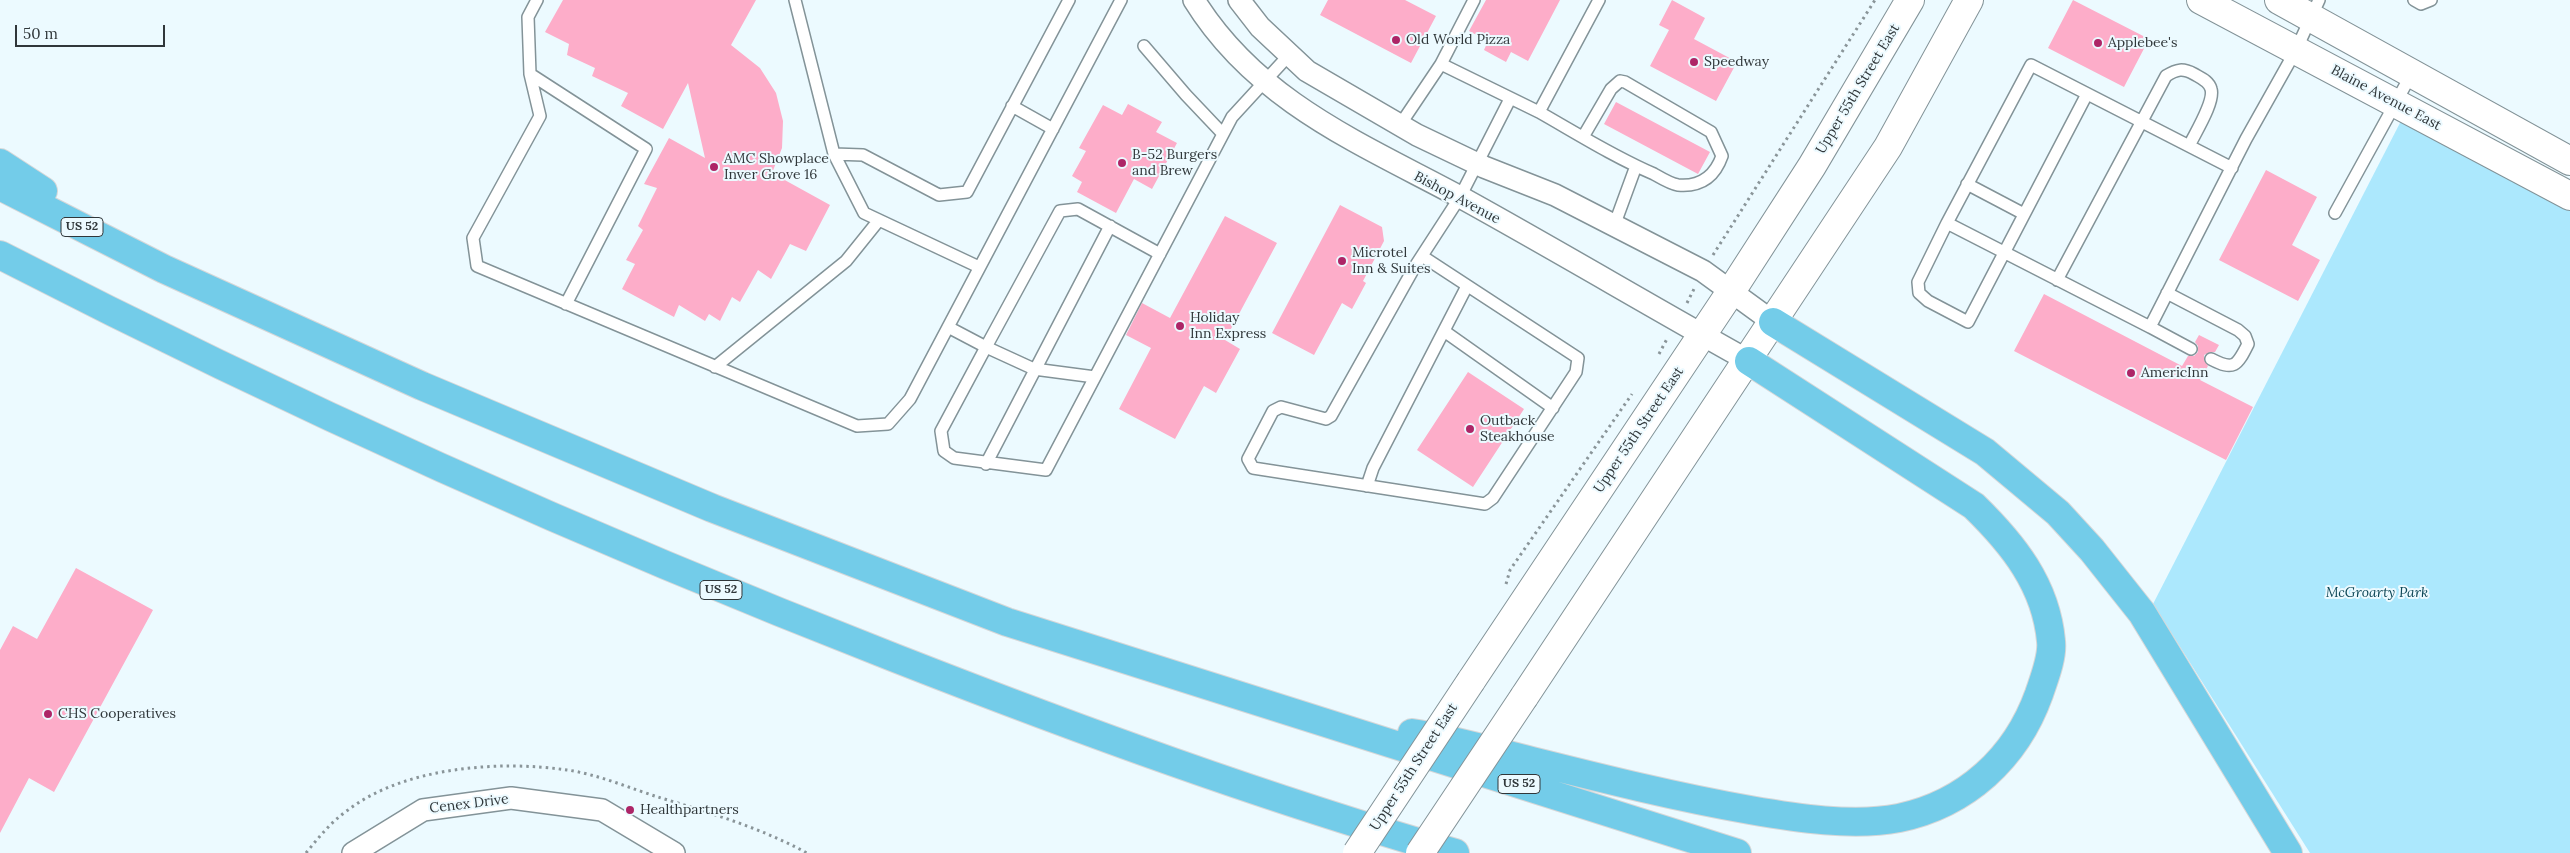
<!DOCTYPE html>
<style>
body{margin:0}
#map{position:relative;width:2570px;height:853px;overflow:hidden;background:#ecfaff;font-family:Lora,serif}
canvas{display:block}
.scale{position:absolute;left:15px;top:25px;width:150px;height:22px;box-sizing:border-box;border:2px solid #30373a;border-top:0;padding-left:6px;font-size:15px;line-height:18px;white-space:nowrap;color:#30373a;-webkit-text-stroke:4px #ecfaff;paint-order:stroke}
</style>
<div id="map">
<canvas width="2570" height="853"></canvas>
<div class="scale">50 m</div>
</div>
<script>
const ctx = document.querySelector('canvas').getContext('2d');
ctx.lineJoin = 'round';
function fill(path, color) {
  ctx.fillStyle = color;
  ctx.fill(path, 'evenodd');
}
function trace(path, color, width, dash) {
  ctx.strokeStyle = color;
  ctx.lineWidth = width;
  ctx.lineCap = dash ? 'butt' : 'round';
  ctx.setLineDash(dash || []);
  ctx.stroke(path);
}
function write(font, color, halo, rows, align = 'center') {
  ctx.font = font + ' Lora,serif';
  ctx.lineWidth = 4;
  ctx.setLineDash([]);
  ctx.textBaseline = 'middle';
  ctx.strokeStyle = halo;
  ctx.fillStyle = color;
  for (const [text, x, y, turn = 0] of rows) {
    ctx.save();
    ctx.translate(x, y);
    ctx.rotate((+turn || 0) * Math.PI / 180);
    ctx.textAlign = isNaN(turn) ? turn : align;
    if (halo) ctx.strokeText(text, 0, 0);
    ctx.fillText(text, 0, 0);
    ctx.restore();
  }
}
fill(new Path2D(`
 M2402,119L2570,206V853H2310L2153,604Z`), '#ace8fd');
fill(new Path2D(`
 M563,0H756L731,45L760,68L776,93L783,121L782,148L772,173L830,205L806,251L790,244L771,279L758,270L740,302L732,297L720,321L709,314L705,321L679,305L674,317L622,289L635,264L626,260L643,230L638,226L657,188L644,184L669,138L705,158L688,83L663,129L621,106L628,93L592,76L595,68L567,55L569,44L545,32Z
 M1328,0H1405L1436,16L1411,63L1320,15Z
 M1486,0H1560L1528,61L1511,52L1506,62L1484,50L1488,41L1469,31Z
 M1672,0L1705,18L1694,39L1737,62L1716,101L1650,66L1669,30L1659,25Z
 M2073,0L2149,39L2124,87L2048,48Z
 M1616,102L1710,152L1698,174L1604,124Z
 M1128,104L1162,122L1156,132L1177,143L1152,189L1134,179L1116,213L1077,192L1082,182L1072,176L1086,151L1079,148L1103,105L1122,115Z
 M2266,170L2317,197L2292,245L2320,260L2298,301L2219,260Z
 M1340,205L1382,227L1384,241L1363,281L1366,283L1352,309L1342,303L1314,355L1272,333Z
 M1225,216L1277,243L1225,340L1240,349L1216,393L1204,386L1175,439L1119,409L1151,348L1126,335L1142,303L1170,318Z
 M2044,294L2182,366L2188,356H2194L2198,352V346L2195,342L2199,335L2219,345L2215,352H2210L2204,355V360L2208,366L2200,380L2253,407L2226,460L2014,351Z
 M1468,372L1524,409L1473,487L1417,450Z
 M76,568L153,610L54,792L29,778L0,833V650L13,626L37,639Z`), '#fdadc9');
const lane = new Path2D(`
 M537,0L528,17L530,74L540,116L473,238L477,266L857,426L888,424L910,399L1121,0
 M795,0L834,154L864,213L979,267
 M2414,0L2421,4L2431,0
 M1144,46L1186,95L1223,134
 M1441,64L1474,0
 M530,74L646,149L566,304
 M1012,106L1053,129
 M1400,125L1441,64L1539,112
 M1583,137L1611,89L1620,81L1625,82L1711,132L1722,156C1715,176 1701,187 1678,185C1671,184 1661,178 1654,174C1614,157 1576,133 1539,112L1599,0
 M834,154L863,155L939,195L967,192L1069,0
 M2232,168L2031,65L1947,223L2150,327L2246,139L2296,50L2319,0
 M1967,184L2024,214
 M2335,213L2412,73
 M1947,223L1918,282L1919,293L1928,301L1968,322L2087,94
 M1614,226L1636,166
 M1422,256L1578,358L1576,372L1493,498L1485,504L1253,468L1248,459L1273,411L1281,407L1326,419L1331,416L1414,268L1460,197L1510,99
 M2057,280L2166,76C2177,69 2183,68 2194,74C2201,78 2209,81 2211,89C2215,102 2195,133 2189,146
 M2167,293L2238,330L2245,336L2248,344C2237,366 2234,371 2211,359
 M948,327L986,347L941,431L944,451L954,458L1046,470L1232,117L1289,55
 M2150,327L2191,349
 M1444,331L1553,408
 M715,367L846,261L879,220
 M1095,377L1034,369L986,347L1060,211L1078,209L1160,254
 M986,464L1110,226
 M1367,486L1373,468L1467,286`);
const street = new Path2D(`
 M1194,0C1257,102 1362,144 1462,198C1558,251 1652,307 1749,361
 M1239,0L1260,27L1307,71L1417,135L1484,167L1555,195L1703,271L1773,322
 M353,853L423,810L511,798L602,810L674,853`);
const secondary = new Path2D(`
 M2201,0L2570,196
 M2279,0L2570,161
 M1471,681L1732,290L1812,166L1910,0
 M1524,697L1888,147L1969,0`);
const highway = new Path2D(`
 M0,163L43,191
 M0,186L164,269L422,386L712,508L1007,622L1737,853
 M0,255C291,405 590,539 895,658C1079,730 1265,798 1455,853
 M1773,322L1985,452L2058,513L2092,550L2142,613L2288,853
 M1412,733C1452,739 1492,751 1532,761C1604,779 1676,797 1750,810C1796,818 1853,827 1899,818C1966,804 2016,758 2039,694C2044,679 2053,657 2051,641C2046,585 2013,544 1974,506L1749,361`);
trace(lane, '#839398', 14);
trace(street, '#839398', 24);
trace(secondary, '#839398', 30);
trace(highway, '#d6d7d8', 30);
trace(new Path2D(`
 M1713,255L1875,0
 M1687,303L1694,289
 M1659,354L1668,337
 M1506,584L1510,570L1632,394
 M306,853C319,837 331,822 348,810C404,767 500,760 567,770C597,774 632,789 661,798C711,813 761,828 807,853`), '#8a9599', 3, [2.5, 4]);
trace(lane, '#fff', 11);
trace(street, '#fff', 21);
trace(secondary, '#fff', 28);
trace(highway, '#73cce9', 28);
const secondaryBridge = new Path2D(`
 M1357,853L1471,681
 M1420,853L1524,697`);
trace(secondaryBridge, '#839398', 30, []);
trace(secondaryBridge, '#fff', 28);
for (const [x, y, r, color] of [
 [1396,40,5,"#ad2567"],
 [2098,43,5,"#ad2567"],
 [1694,62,5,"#ad2567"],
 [1122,163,5,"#ad2567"],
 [714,167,5,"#ad2567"],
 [1342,261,5,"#ad2567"],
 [1180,326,5,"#ad2567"],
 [2131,373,5,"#ad2567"],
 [1470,429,5,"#ad2567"],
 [48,714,5,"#ad2567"],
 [630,810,5,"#ad2567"]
]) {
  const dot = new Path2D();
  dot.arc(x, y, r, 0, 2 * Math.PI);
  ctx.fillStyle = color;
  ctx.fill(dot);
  trace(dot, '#ecfaff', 2);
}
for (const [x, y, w] of [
 [82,227,42],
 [721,590,42],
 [1519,784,42]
]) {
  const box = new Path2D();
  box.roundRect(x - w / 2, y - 9.5, w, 19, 4);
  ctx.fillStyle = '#ecfaff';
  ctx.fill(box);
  trace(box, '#30373a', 1);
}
write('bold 12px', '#30373a', null, [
 ["US 52",82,227],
 ["US 52",721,590],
 ["US 52",1519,784]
]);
write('14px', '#30373a', '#ecfaff', [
 ["Old World Pizza",1406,40],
 ["Applebee's",2108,43],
 ["Speedway",1704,62],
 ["B-52 Burgers",1132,155],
 ["and Brew",1132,171],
 ["AMC Showplace",724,159],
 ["Inver Grove 16",724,175],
 ["Microtel",1352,253],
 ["Inn & Suites",1352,269],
 ["Holiday",1190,318],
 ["Inn Express",1190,334],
 ["AmericInn",2141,373],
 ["Outback",1480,421],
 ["Steakhouse",1480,437],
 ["CHS Cooperatives",58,714],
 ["Healthpartners",640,810]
], 'left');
write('14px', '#30373a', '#ecfaff', [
 ["Upper 55th Street East",1858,89,-59],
 ["Blaine Avenue East",2386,98,28],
 ["Bishop Avenue",1457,198,28],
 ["Upper 55th Street East",1639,430,-56],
 ["Upper 55th Street East",1414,767,-57],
 ["Cenex Drive",469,804,-7]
]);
write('italic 14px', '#0e4858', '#ecfaff', [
 ["McGroarty Park",2377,593]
]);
</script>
